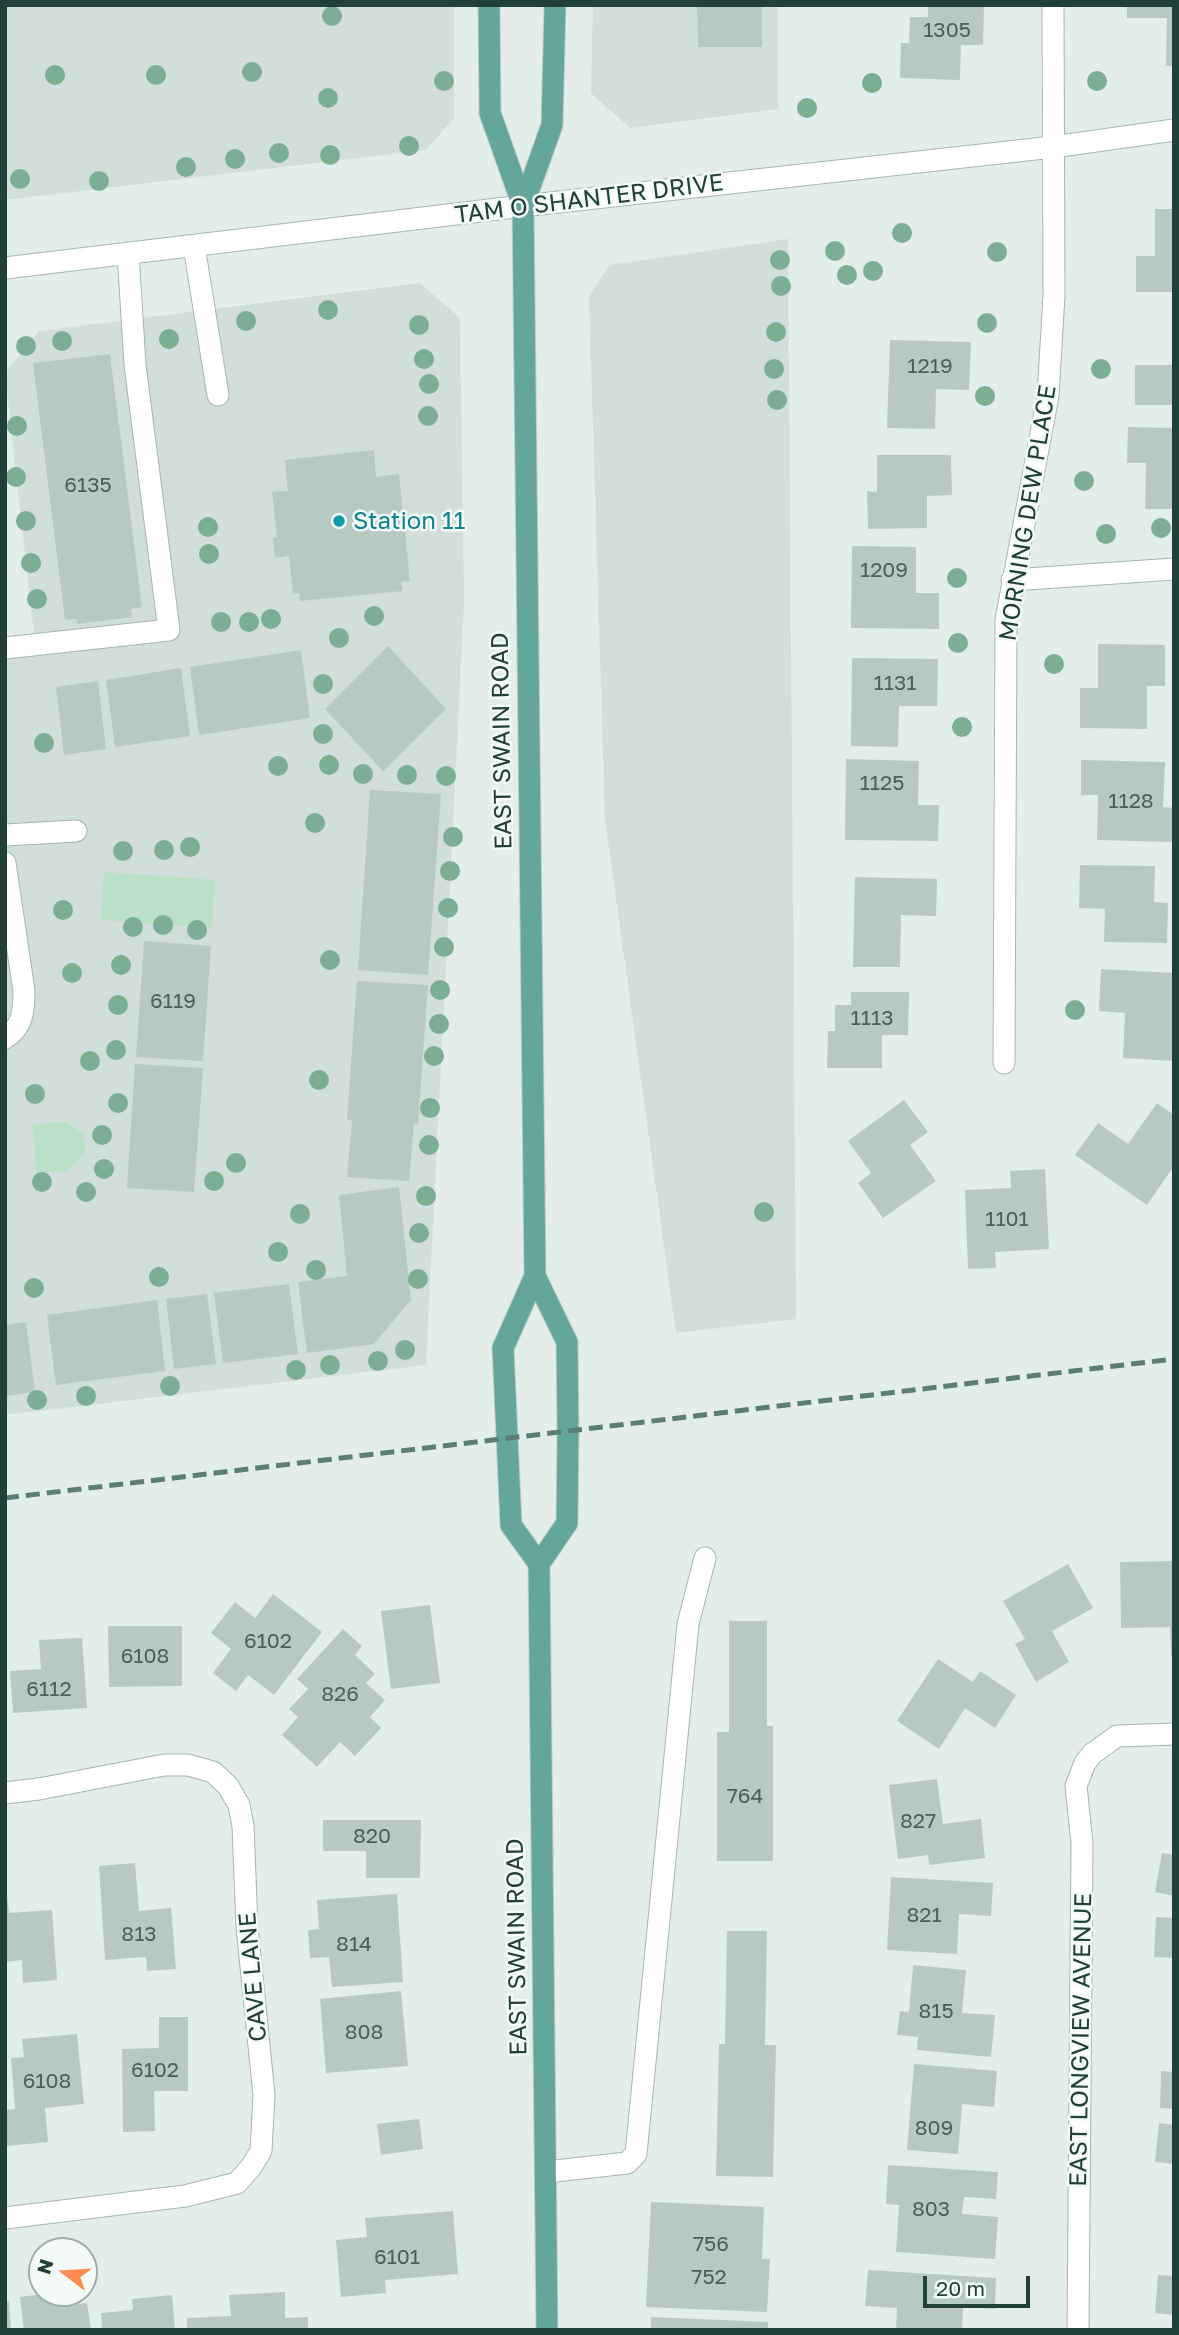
<!DOCTYPE html>
<style>
body{margin:0}
#map{position:relative;width:1179px;height:2335px;overflow:hidden;background:#e3eeea;font-family:"Golos Text",sans-serif}
canvas{display:block}
.frame{position:absolute;inset:0;border:7px solid #21403a;pointer-events:none}
.north{position:absolute;left:28px;top:2237px;width:70px;height:70px;box-sizing:border-box;background:#f3faf7;border:2px solid #9fb0ab;border-radius:50%;rotate:287deg;font-size:19px;font-weight:700;line-height:28px;text-align:center;color:#21403a}
.north::after{content:'';display:block;margin:auto;width:24px;height:32px;background:#fb8b53;clip-path:polygon(50% 0,100% 100%,50% 72%,0 100%)}
.scale{position:absolute;left:923px;top:2276px;width:107px;height:32px;box-sizing:border-box;border:4px solid #21403a;border-top:0;padding-left:9px;font-size:21px;line-height:24px;white-space:nowrap;color:#21403a;-webkit-text-stroke:5px #f3faf7;paint-order:stroke}
</style>
<div id="map">
<canvas width="1179" height="2335"></canvas>
<div class="frame"></div>
<div class="north">N</div>
<div class="scale">20 m</div>
</div>
<script>
const ctx = document.querySelector('canvas').getContext('2d');
ctx.lineJoin = 'round';
function fill(path, color) {
  ctx.fillStyle = color;
  ctx.fill(path, 'evenodd');
}
function trace(path, color, width, dash) {
  ctx.strokeStyle = color;
  ctx.lineWidth = width;
  ctx.lineCap = dash ? 'butt' : 'round';
  ctx.setLineDash(dash || []);
  ctx.stroke(path);
}
function write(font, color, halo, rows, align = 'center') {
  ctx.font = font + ' "Golos Text",sans-serif';
  ctx.lineWidth = 5;
  ctx.setLineDash([]);
  ctx.textBaseline = 'middle';
  ctx.strokeStyle = halo;
  ctx.fillStyle = color;
  for (const [text, x, y, turn = 0] of rows) {
    ctx.save();
    ctx.translate(x, y);
    ctx.rotate((+turn || 0) * Math.PI / 180);
    ctx.textAlign = isNaN(turn) ? turn : align;
    if (halo) ctx.strokeText(text, 0, 0);
    ctx.fillText(text, 0, 0);
    ctx.restore();
  }
}
fill(new Path2D(`
 M5,5H454V118L426,150L5,200Z
 M593,5H778V109L630,128L591,93Z
 M788,239L796,1319L676,1333L605,819L589,296L610,265Z
 M420,283L460,318L464,602L426,1365L5,1415V658L36,653L5,373L39,331Z`), '#d1ded9');
fill(new Path2D(`
 M104,872L215,880L212,928L101,920Z
 M66,1122L84,1134L85,1153L68,1171L36,1173L33,1124Z`), '#bae0c8');
fill(new Path2D(`
 M697,5H762V47H698Z
 M928,5H984L983,45H961L960,80L900,78L901,43H909L910,17H928Z
 M1127,5H1174V66H1166L1167,18H1127Z
 M1155,209H1174V292H1136V256H1155Z
 M890,340L971,342L969,390L936,389L935,429L887,428Z
 M110,354L142,607L131,609L132,617L77,624V619L65,620L33,363Z
 M1135,365H1174V405H1135Z
 M1128,427L1174,428V509H1145L1146,463H1127Z
 M374,450L376,477L399,474L410,581L401,582L403,591L300,601L299,593L293,594L289,556L275,558L273,538L277,537L272,492L288,491L285,460Z
 M877,455H951L952,495L927,496V528L868,529L867,491L877,492Z
 M852,546L916,547V593H939V629L851,628Z
 M1098,644L1165,645V686H1147V729L1080,728V688H1098Z
 M388,646L446,709L383,771L325,709Z
 M301,650L310,718L199,735L190,667Z
 M852,658L938,659L937,706H899L898,747L851,746Z
 M181,668L190,736L115,747L106,680Z
 M98,681L106,749L64,755L56,687Z
 M846,759L919,761L918,805H939L938,841L845,840Z
 M1081,760L1165,762L1163,807L1174,808V842L1097,840L1098,795H1081Z
 M370,790L441,794L428,975L358,970Z
 M1080,865L1155,866L1154,902L1168,903L1167,943L1104,942L1105,909L1079,908Z
 M855,877L937,879L936,916L901,915L900,967H853Z
 M144,941L211,946L203,1061L136,1057Z
 M1101,969L1174,973V1061L1123,1058L1125,1013L1099,1011Z
 M357,981L428,985L418,1124H414L409,1181L347,1177L352,1120H347Z
 M851,992H909L908,1035H882V1068H827L828,1031H835V1005H851Z
 M135,1064L203,1068L194,1192L127,1188Z
 M904,1100L928,1132L910,1145L936,1181L883,1218L858,1183L871,1173L848,1141Z
 M1157,1103L1174,1115V1166L1147,1205L1075,1155L1098,1123L1128,1144Z
 M1045,1169L1049,1249L995,1252L996,1268L968,1269L965,1190L1011,1188L1010,1171Z
 M399,1187L411,1300L374,1344L307,1353L298,1282L347,1276L339,1195Z
 M289,1284L298,1354L223,1363L214,1293Z
 M207,1294L216,1364L174,1369L166,1299Z
 M157,1300L165,1371L56,1385L47,1315Z
 M26,1322L35,1392L5,1396V1325Z
 M1174,1561V1656H1171L1170,1627L1121,1628L1120,1562Z
 M1068,1564L1093,1608L1052,1631L1069,1662L1036,1682L1015,1644L1025,1639L1003,1601Z
 M273,1594L322,1632L274,1695L248,1675L236,1691L213,1673L231,1649L211,1633L235,1602L255,1618Z
 M430,1605L440,1683L391,1689L381,1611Z
 M729,1621H767V1726H773V1861H717V1732H729Z
 M108,1626H182V1686L109,1687Z
 M343,1629L362,1646L355,1655L375,1674L366,1683L385,1700L370,1717L381,1728L355,1756L340,1742L317,1767L282,1735L298,1717L289,1709L308,1689L297,1679Z
 M82,1638L87,1708L13,1713L10,1671L41,1669L39,1640Z
 M938,1659L973,1682L980,1671L1016,1695L995,1728L965,1708L939,1749L897,1721Z
 M937,1779L943,1824L981,1819L985,1858L929,1865L928,1855L898,1859L889,1785Z
 M323,1820H421L420,1878H366V1851H323Z
 M1162,1853L1174,1855V1896L1155,1892Z
 M135,1863L139,1911L171,1908L176,1969L147,1971L146,1957L105,1960L99,1866Z
 M891,1877L993,1883L991,1916L959,1914L957,1954L887,1950Z
 M397,1894L403,1982L332,1987L329,1957L310,1958L308,1930L319,1929L317,1900Z
 M5,1895H7L9,1913L52,1910L57,1980L23,1983L22,1960L5,1962Z
 M1156,1917L1174,1918V1958L1154,1957Z
 M727,1931H767L765,2045H776L773,2177L716,2176L719,2044H725Z
 M913,1965L966,1970L962,2013L995,2015L991,2057L917,2050L918,2037L897,2035L900,2011L909,2012Z
 M401,1991L408,2066L326,2073L320,1999Z
 M159,2017H188V2091H154L155,2131L123,2132L122,2049L159,2048Z
 M77,2034L84,2104L45,2108L48,2142L6,2146L5,2110L15,2109L11,2058L24,2057L22,2039Z
 M914,2064L997,2071L994,2107L962,2104L958,2154L907,2150Z
 M1161,2071L1174,2072V2109L1160,2108Z
 M419,2119L423,2149L381,2155L377,2124Z
 M1159,2123L1174,2125V2164L1155,2162Z
 M888,2165L998,2172L996,2199L964,2197L962,2214L998,2217L995,2259L896,2252L899,2205L886,2204Z
 M651,2202L764,2207L762,2259H770L767,2312L646,2307Z
 M453,2211L458,2274L385,2280L386,2293L341,2297L336,2240L367,2237L365,2218Z
 M868,2270L996,2278L995,2309L963,2307L962,2330H896L897,2308L865,2306Z
 M1158,2275L1174,2276V2315L1155,2313Z
 M285,2292V2318L308,2317V2330H187V2318L231,2316L229,2295Z
 M51,2293H58L60,2306L87,2303L91,2330H24L20,2297Z
 M172,2295L175,2330H102L101,2313L133,2310L132,2299Z
 M5,2301H9L11,2330H5Z
 M651,2317L768,2322V2330H651Z`), '#b8c9c3');
const minor = new Path2D(`
 M194,246L218,395
 M5,268L523,206L1053,147L1174,130
 M1012,580L1174,569
 M5,648L169,630L135,365L128,253
 M5,835L76,831
 M5,863L24,991C24,1010 23,1027 5,1038
 M1004,1063L1006,620L1048,396L1054,295L1053,5
 M5,1793L39,1789L164,1765H188L213,1772L228,1786L239,1805L243,1826L247,1927L264,2095L261,2151L251,2167L237,2183L185,2196L5,2218
 M546,2172L627,2163L636,2154L688,1624L705,1558
 M1078,2330L1082,1843L1076,1786L1085,1763L1092,1754L1117,1736L1174,1734`);
const major = new Path2D(`
 M489,5L490,113L523,206L535,1276L503,1348L511,1525L539,1564L547,2330
 M523,206L552,125L555,5
 M535,1276L567,1342L568,1432L567,1523L539,1564`);
trace(minor, '#a5b6b2', 23);
trace(major, '#c1cac8', 23);
trace(minor, '#fff', 21);
trace(major, '#64a69b', 21);
trace(new Path2D(`
 M5,1498L1174,1359`), '#5c7c76', 5, [14, 7]);
ctx.fillStyle = '#7cae95';
for (const [x, y] of [
 [332,16],
 [252,72],
 [55,75],
 [156,75],
 [444,81],
 [1097,81],
 [872,83],
 [328,98],
 [807,108],
 [409,146],
 [279,153],
 [330,155],
 [235,159],
 [186,167],
 [20,179],
 [99,181],
 [902,233],
 [835,251],
 [997,252],
 [780,260],
 [873,271],
 [847,275],
 [781,286],
 [328,310],
 [246,321],
 [987,323],
 [419,325],
 [776,332],
 [169,339],
 [62,341],
 [26,346],
 [424,359],
 [774,369],
 [1101,369],
 [429,384],
 [985,396],
 [777,400],
 [428,416],
 [17,426],
 [16,477],
 [1084,481],
 [26,521],
 [208,527],
 [1161,528],
 [1106,534],
 [209,554],
 [31,563],
 [957,578],
 [37,599],
 [374,616],
 [271,619],
 [221,622],
 [249,622],
 [339,638],
 [958,643],
 [1054,664],
 [323,684],
 [962,727],
 [323,734],
 [44,743],
 [329,765],
 [278,766],
 [363,774],
 [407,775],
 [446,776],
 [315,823],
 [453,837],
 [190,847],
 [164,850],
 [123,851],
 [450,871],
 [448,908],
 [63,910],
 [163,925],
 [133,927],
 [197,930],
 [444,947],
 [330,960],
 [121,965],
 [72,973],
 [440,990],
 [118,1005],
 [1075,1010],
 [439,1024],
 [116,1050],
 [434,1056],
 [90,1061],
 [319,1080],
 [35,1094],
 [118,1103],
 [430,1108],
 [102,1135],
 [429,1145],
 [236,1163],
 [104,1169],
 [214,1181],
 [42,1182],
 [86,1192],
 [426,1196],
 [764,1212],
 [300,1214],
 [419,1233],
 [278,1252],
 [316,1270],
 [159,1277],
 [418,1279],
 [34,1288],
 [405,1350],
 [378,1361],
 [330,1365],
 [296,1370],
 [170,1386],
 [86,1396],
 [37,1400]
]) {
  ctx.beginPath();
  ctx.arc(x, y, 10, 0, 2 * Math.PI);
  ctx.fill();
}
for (const [x, y, r, color] of [
 [339,521,7,"#0f9aa8"]
]) {
  const dot = new Path2D();
  dot.arc(x, y, r, 0, 2 * Math.PI);
  ctx.fillStyle = color;
  ctx.fill(dot);
  trace(dot, '#f3faf7', 2.5);
}
write('21px', '#47625c', null, [
 ["1305",947,30],
 ["1219",930,366],
 ["6135",88,485],
 ["1209",884,570],
 ["1131",895,683],
 ["1125",882,783],
 ["1128",1131,801],
 ["6119",173,1001],
 ["1113",872,1018],
 ["1101",1007,1219],
 ["6102",268,1641],
 ["6108",145,1656],
 ["6112",49,1689],
 ["826",340,1694],
 ["764",745,1796],
 ["827",918,1821],
 ["820",372,1836],
 ["821",924,1915],
 ["813",139,1934],
 ["814",354,1944],
 ["815",936,2011],
 ["808",364,2032],
 ["6102",155,2070],
 ["6108",47,2081],
 ["809",934,2128],
 ["803",931,2209],
 ["756",711,2244],
 ["6101",397,2257],
 ["752",709,2277]
]);
write('24px', '#21403a', '#f3faf7', [
 ["TAM O SHANTER DRIVE",589,199,-7],
 ["MORNING DEW PLACE",1028,513,-81],
 ["EAST SWAIN ROAD",502,741,-91],
 ["EAST SWAIN ROAD",517,1947,-91],
 ["CAVE LANE",253,1977,-95],
 ["EAST LONGVIEW AVENUE",1081,2040,-89]
]);
write('24px', '#0d838f', '#f3faf7', [
 ["Station 11",353,521]
], 'left');
</script>
